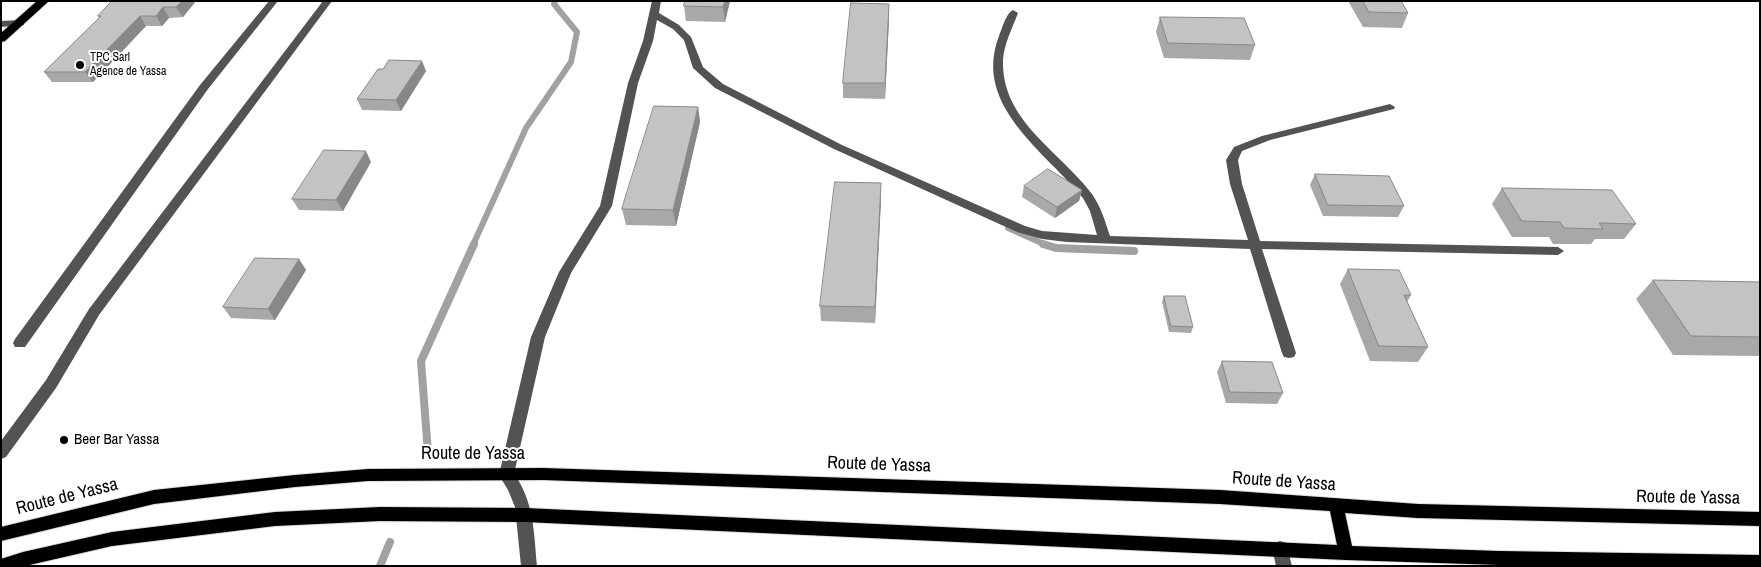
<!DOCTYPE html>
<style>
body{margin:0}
#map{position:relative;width:1761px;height:567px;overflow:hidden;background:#fff;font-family:"Archivo Narrow",sans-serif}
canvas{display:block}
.frame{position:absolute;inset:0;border:2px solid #000;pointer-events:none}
</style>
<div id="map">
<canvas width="1761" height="567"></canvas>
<div class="frame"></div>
</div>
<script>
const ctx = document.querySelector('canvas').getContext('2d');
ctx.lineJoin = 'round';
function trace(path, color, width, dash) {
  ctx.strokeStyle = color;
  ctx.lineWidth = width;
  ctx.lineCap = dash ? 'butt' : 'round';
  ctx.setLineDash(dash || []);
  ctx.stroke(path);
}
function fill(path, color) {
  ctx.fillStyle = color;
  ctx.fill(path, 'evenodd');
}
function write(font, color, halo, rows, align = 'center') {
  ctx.font = font + ' "Archivo Narrow",sans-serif';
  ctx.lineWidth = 4;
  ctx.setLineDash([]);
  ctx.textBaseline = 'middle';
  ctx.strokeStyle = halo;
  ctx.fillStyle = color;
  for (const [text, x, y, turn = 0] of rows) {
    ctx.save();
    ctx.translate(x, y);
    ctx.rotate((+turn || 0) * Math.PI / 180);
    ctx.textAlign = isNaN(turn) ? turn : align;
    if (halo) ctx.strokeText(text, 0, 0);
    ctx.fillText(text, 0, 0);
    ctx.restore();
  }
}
trace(new Path2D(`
 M1008,228L1046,245
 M473,245L526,128L571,62L577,32L554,4L555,1`), '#a1a1a1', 6);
trace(new Path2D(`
 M1043,244L1056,248L1134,251
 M428,453L421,361L474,244
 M380,566L390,542`), '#a1a1a1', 8);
const major = new Path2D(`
 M543,468L1220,490L1418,504L1760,512V526L1418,518L1345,513L1352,546L1499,551L1760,555V566L1499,565L1346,560L525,522L380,521L275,526L112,546L25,566H1V559L23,552L112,532L275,512L380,507L525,508L1337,545L1330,511L1220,504L543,480L368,481L295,487L154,504L1,541V527L154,490L295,475L368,469Z`);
const highway = new Path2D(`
 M37,1H49L5,41L1,42V33Z`);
trace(major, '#dbdbdb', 2);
trace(highway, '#dbdbdb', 2);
fill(new Path2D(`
 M269,1H278L208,89L25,347H15L13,343L15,339L200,85Z
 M323,1H332L99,315L56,388L6,457L1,459V441L46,380L89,309Z
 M652,1H661L659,13L679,25L691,37L703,67L723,84L842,145L1025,226L1042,231L1097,235L1090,211L1083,198C1046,152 972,106 999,36C1002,29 1006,13 1013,10L1018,13C1012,29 1004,44 1003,60C1001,121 1060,151 1092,194C1101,207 1105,221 1110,236L1248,240L1230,184L1226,160L1234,147L1262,136L1390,104L1395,107L1394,109L1270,140L1242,151L1238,160L1242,184L1260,241L1558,247L1564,251L1558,255L1262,249L1296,353L1294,357L1289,358L1284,357L1282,353L1250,249L1067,242L1042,239L1017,232L834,149L715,88L693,68L684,40L673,29L657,20L653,41L638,83L612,206L571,273L545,337L514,474C534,501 534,533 537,566H521L515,507L508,490L499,475L531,337L559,272L600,206L628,83L643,41Z
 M21,20L24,21V25L1,27V21Z
 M1280,541L1286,543L1292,566H1276L1272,548L1274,543Z`), '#535353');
fill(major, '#000');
fill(highway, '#000');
fill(new Path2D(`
 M196,1L183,17L169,18L162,26H146L93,82H52L44,72L99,18L98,16Z
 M730,1L725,22L686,21L684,6Z
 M1348,1H1401L1408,13L1402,28L1363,27Z
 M1160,17L1255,45L1250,60L1164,58L1156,32Z
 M889,19L885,99L843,98V83Z
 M383,69L426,71L401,111L362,110L357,99Z
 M698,107L700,122L676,226L626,225L622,209Z
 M371,162L343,211L299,210L292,199Z
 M1315,174L1404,206L1398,217L1323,216L1310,185Z
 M1024,186L1082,190L1079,201L1055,218L1022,197Z
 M1502,188L1636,224L1624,239H1595L1591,244H1553L1549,237H1512L1492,204Z
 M881,199L875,323L821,321L820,306Z
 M299,259L306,270L275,320L231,318L223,307Z
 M1348,269L1411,295L1407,302L1428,347L1418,362L1370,361L1340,284Z
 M1653,280L1760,282V356L1673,355L1636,299Z
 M1164,296L1193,327L1191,333L1169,332L1162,302Z
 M1222,361L1283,393L1277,404L1226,403L1217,372Z`), '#a8a8a8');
fill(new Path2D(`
 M182,1H196L183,17L176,7Z
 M725,1H730L725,22L723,7Z
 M889,4V19L885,99V83Z
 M163,7L169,18L162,26L156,16Z
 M140,16L146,26L93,82L85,72Z
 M422,61L426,71L401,111L396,100Z
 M698,107L700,122L676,226L673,210Z
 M366,151L371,162L343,211L336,200Z
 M881,183V199L875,323V307Z
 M1082,190L1079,201L1055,218L1057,207Z
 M299,259L306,270L275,320L268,309Z`), '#888');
const building = new Path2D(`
 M112,1H182L176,7H163L156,16H140L85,72H44L101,16H98Z
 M685,1H725L723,7L684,6Z
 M1363,1H1401L1408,13L1369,12Z
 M851,3L889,4L885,83H843Z
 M1160,17L1244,18L1255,45L1168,43Z
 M389,60L422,61L396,100L357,99L378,69H383Z
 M654,106L698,107L673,210L622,209Z
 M324,150L366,151L336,200L292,199Z
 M1048,169L1082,190L1057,207L1024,186Z
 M1315,174L1389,176L1404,206L1328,205Z
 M835,182L881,183L875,307L820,306Z
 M1502,188L1612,190L1636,224L1599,223L1603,229L1564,228L1560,222L1522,221Z
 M255,258L299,259L268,309L223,307Z
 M1348,269L1399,270L1411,295H1404L1428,347L1379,346Z
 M1653,280L1760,282V337L1691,336Z
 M1164,296H1185L1193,327L1171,326Z
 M1222,361L1272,362L1283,393L1230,392Z`);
fill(building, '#c3c3c3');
trace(building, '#888', 1);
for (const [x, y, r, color] of [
 [80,65,5,"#000"],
 [64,440,5,"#000"]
]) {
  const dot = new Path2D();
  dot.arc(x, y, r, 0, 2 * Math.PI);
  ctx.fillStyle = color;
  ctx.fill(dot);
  trace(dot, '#fff', 2);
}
write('12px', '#000', '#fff', [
 ["TPC Sarl",90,58],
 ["Agence de Yassa",90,72]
], 'left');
write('15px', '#000', '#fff', [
 ["Beer Bar Yassa",74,440]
], 'left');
write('18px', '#000', '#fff', [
 ["Route de Yassa",473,454],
 ["Route de Yassa",879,465,2],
 ["Route de Yassa",1284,482,4],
 ["Route de Yassa",67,497,-14],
 ["Route de Yassa",1688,498,1]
]);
</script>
